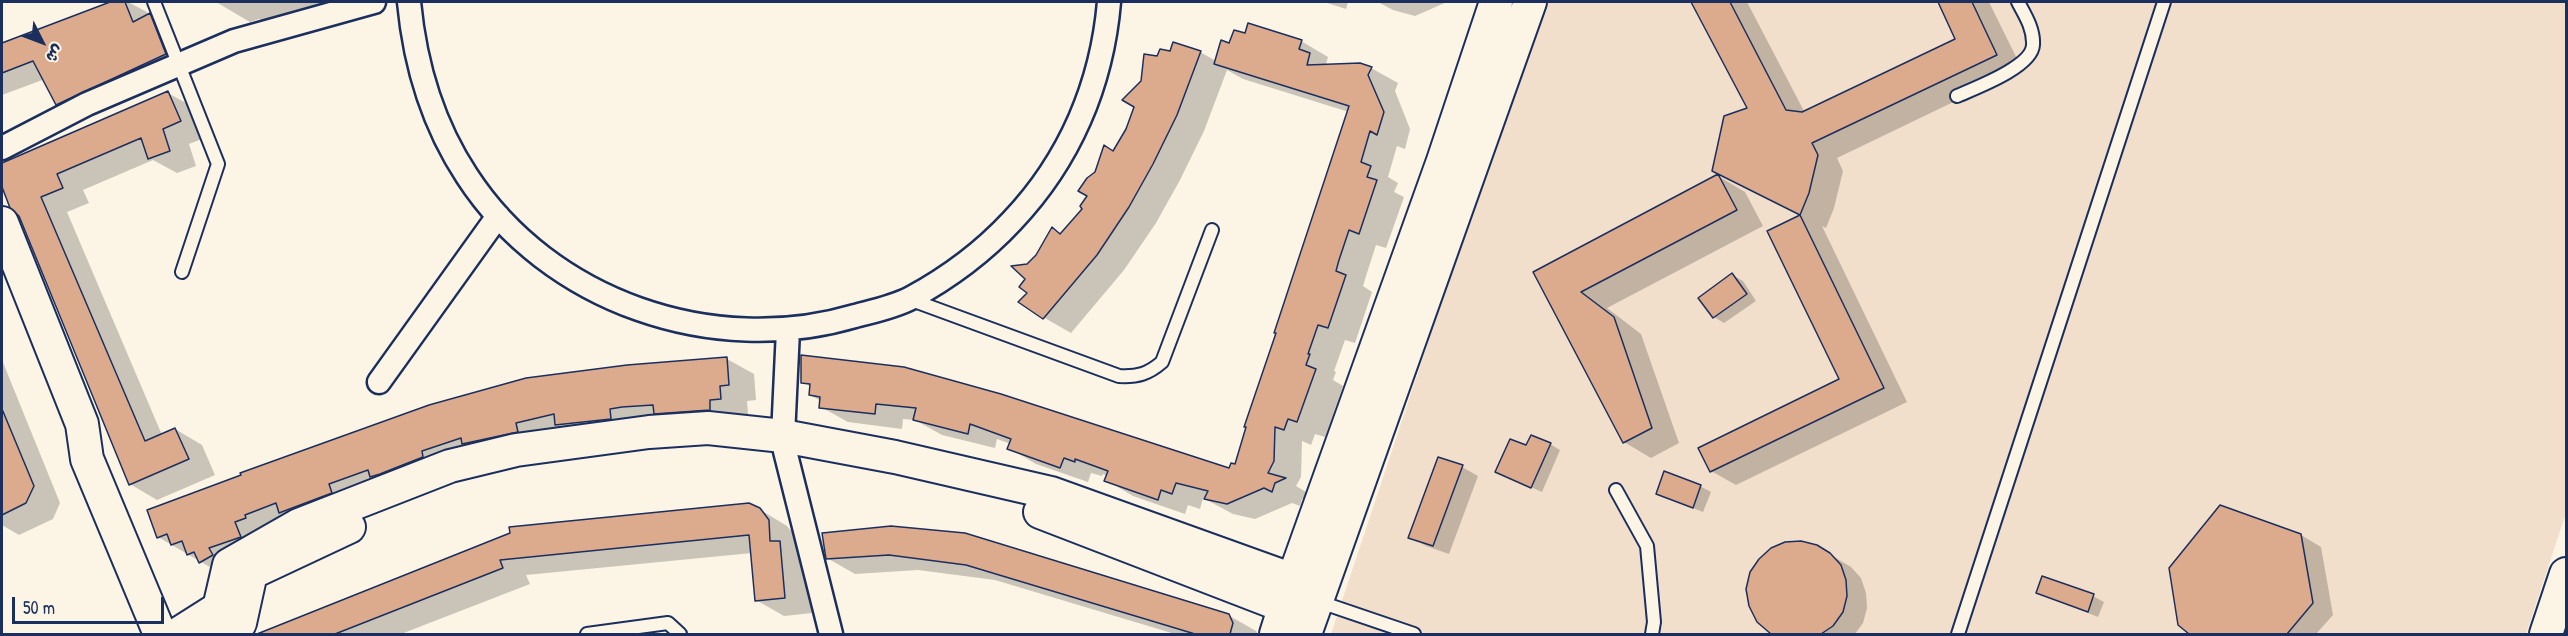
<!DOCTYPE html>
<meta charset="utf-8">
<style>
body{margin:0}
#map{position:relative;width:2568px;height:636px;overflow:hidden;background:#fcf5e5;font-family:"Patrick Hand","Playpen Sans Arabic",sans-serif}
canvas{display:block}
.frame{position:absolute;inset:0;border:3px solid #1b2f5e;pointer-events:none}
.north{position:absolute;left:12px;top:12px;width:60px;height:60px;-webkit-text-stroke:4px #fcf5e5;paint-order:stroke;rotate:132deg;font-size:16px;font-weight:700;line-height:24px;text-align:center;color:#1b2f5e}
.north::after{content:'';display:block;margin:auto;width:21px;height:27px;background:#1b2f5e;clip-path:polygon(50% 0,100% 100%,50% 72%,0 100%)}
.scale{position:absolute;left:12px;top:597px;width:152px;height:27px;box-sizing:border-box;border:3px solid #1b2f5e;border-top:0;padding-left:8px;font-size:18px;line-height:21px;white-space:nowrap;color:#1b2f5e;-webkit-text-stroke:4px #fcf5e5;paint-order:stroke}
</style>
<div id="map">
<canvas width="2568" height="636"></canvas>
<div class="frame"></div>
<div class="north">ش</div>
<div class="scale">50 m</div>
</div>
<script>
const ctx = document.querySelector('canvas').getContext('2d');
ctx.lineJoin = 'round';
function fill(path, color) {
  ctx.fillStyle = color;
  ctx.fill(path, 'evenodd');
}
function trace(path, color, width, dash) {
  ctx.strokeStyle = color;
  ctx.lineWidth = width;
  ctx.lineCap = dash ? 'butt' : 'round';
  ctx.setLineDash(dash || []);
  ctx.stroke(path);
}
fill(new Path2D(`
 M1541,2H2566V513L2526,634H1331Z`), '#f2dfcb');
fill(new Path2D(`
 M114,2H128L147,12L148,16L173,29L189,68L81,117L57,104L45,79L2,95V45Z
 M216,2H344L273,27L259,19L250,22Z
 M1324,2H1348L1346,9Z
 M1378,2H1447L1415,16L1393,10Z
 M1693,2H1747L1805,113L1957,40L1939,2H1989L2022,69L1837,158L1843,171L1834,208L1826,228L1822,226L1907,402L1736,485L1711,471L1700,449L1841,380L1769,232L1801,216L1739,185L1749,109Z
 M1301,41L1328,57L1326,64L1329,66L1371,68L1398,83L1395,91L1410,129L1405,149L1397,146L1388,177L1398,183L1394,192L1404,197L1386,248L1376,245L1366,276L1363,286L1372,292L1355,343L1345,340L1334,371L1336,372L1333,380L1343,386L1325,437L1315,434L1311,445L1302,441L1301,477L1296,486L1311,495L1302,499L1300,506L1292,503L1255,519L1233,514L1203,498L1200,509L1188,505L1185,514L1133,496L1106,480L1108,476L1103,474L1102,476L1091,473L1088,482L1036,464L1009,448L1011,444L997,439L995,448L942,435L915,420L903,419L902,429L848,422L821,407V401L810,395L811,387L803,382L1230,470L1236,465L1349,112L1243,79L1227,70L1204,131L1180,180L1156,223L1124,270L1071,333L1043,317L1030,293L1027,278L1028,265L1037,256L1052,229L1061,234L1084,208L1096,173L1114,153L1127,130L1142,82L1158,57L1171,53L1200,52L1216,61L1230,45Z
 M168,93L195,108L207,137L189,144L196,166L177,173L153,160L83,190L89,203L67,212L162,435L175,429L202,445L215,475L157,500L130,484L20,216L12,207L2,183V164Z
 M1718,176L1745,192L1763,226L1607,308L1641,334L1679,443L1651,458L1624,442L1535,272Z
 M1732,275L1743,281L1756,301L1724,323L1714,317Z
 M727,359L754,374L756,400L747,401L748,414L569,432L235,563L227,577L158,537L149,511Z
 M2,360L60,503L53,519L19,535L2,525Z
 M1550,444L1560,450L1542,492L1497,472L1527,447Z
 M1462,467L1478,476L1449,554L1426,546L1410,537Z
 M1700,486L1711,492L1703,512L1658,494Z
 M759,509L787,526L796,537L797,552L807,558L812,613L784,616L756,600L752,553L526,575L530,584L401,634H269L274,628L512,534Z
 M823,535L1228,615L1256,631L1258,634H1175L995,580L918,570L855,574L827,558Z
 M2301,535L2321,547L2333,615L2316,634H2189Z
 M1816,546L1851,567L1861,578L1866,593L1867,608L1863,623L1855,634H1774L1770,632Z
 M2038,593L2093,596L2104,602L2098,617Z`), '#0003');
const building = new Path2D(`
 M110,2H125L133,22L150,13L166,54L56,105L33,61L2,73V43Z
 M1691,2H1730L1786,110L1802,112L1955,39L1938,2H1972L1997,55L1812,143L1818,155L1809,193L1800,215L1712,171L1724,116L1747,108Z
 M1248,23L1302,40L1299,49L1310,53L1307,65L1360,63L1372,67L1368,75L1384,112L1377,135L1370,131L1361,162L1371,166L1367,177L1377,180L1359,234L1349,230L1339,260L1336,271L1346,275L1328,328L1318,325L1308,354H1310L1306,365L1316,369L1297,422L1288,419L1284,430L1275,427L1274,461L1268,473L1286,478L1275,483L1272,492L1264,488L1227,504L1204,499L1208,491L1176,483L1172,494L1161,490L1158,500L1104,481L1108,471L1075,459V462L1064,458L1060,468L1007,449L1011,439L970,424L968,434L913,420L916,408L876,404L875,414L819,408L820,397L809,395L810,384L801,383V355L904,367L1001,394L1229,468L1231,463L1235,464L1246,427H1244L1276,333H1274L1349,106L1214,64L1221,40L1229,43L1234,30L1245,33Z
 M1173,42L1201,51L1177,115L1153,164L1129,207L1097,255L1043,319L1018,302L1027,293L1019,287L1025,279L1011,266L1027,264L1036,255L1052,227L1060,234L1082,209L1080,206L1087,196L1078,191L1087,178L1095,172L1104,145L1113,151L1126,129L1134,107L1122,100L1141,81L1144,54L1157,56L1160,49L1170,51Z
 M168,91L181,121L163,129L170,151L148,159L141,138L57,174L63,188L41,197L145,441L175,428L189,459L129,485L19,216L10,208L2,187V163Z
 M1718,174L1737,210L1581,292L1614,317L1652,428L1623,443L1533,272Z
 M1800,215L1884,388L1710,472L1698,448L1839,379L1767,231Z
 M1732,273L1747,294L1713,318L1698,298Z
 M727,357L729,385L720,386L721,399L710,400V410L654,414L653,405L622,407L610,409L611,419L555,425L554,414L516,423L518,432L462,444L461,438L422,451L423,457L380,474L370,477L368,470L329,484L332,493L279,513L276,503L245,515L246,518L235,522L241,537L209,548L213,555L199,563L194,552L187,555L182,541L171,545L167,534L157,538L147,510L241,475L240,473L429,405L526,378L627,365Z
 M2,409L34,486L26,503L2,515Z
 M1531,435L1551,443L1531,488L1495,472L1510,439L1526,445Z
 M1438,457L1463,465L1433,546L1408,538Z
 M1664,471L1701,485L1693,508L1656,494Z
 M749,503L760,508L769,520L770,541H780L785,598L755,601L749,535L500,560L503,568L335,634H257L510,533L509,527Z
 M2220,505L2301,534L2313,603L2287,634H2189L2178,625L2169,568Z
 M891,526L965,533L1229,614L1233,623L1230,634H1195L966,565L889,555L826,559L822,533Z
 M1801,541L1817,545L1830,553L1841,565L1846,580L1847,596L1843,612L1833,626L1821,634H1771L1757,622L1749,606L1746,589L1750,572L1759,559L1771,548L1785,542Z
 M2042,576L2094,594L2088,612L2036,593Z`);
fill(building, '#dcab8e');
trace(building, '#1b2f5e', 1.5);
const lane = new Path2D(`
 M154,2L218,164L182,272
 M1957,96C1975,88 2032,67 2033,45C2034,29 2025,15 2018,2
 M909,299L1119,376C1138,377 1148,374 1162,362L1212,230
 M1616,490L1647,546L1654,622L1652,634
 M1317,601L1414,634
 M587,634L668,623L680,634
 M1958,634L2164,2`);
const street = new Path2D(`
 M409,2C415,65 432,123 467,176C549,302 713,358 855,316C874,311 894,307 911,298C948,278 984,251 1012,221C1070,160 1102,84 1109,2
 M2,148L87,104L234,41L374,2
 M788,330L783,436L785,451L831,634
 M379,382L498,216`);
const secondary = new Path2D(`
 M2,223L82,424L87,459L160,634
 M1040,512L1284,606L1317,601
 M178,634L219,608L229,565L299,525L450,466L516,450L649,432L708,428L783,436L895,457L1051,493L1293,580L1317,601
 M225,634L240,623L251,573L349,527
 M1276,634L1293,580L1443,161L1496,2
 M1305,634L1530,2
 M2546,634L2566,574`);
trace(lane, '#1b2f5e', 16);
trace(street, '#1b2f5e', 27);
trace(secondary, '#1b2f5e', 36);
trace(lane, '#fcf5e5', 12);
trace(street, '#fcf5e5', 22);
trace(secondary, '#fcf5e5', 32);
</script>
